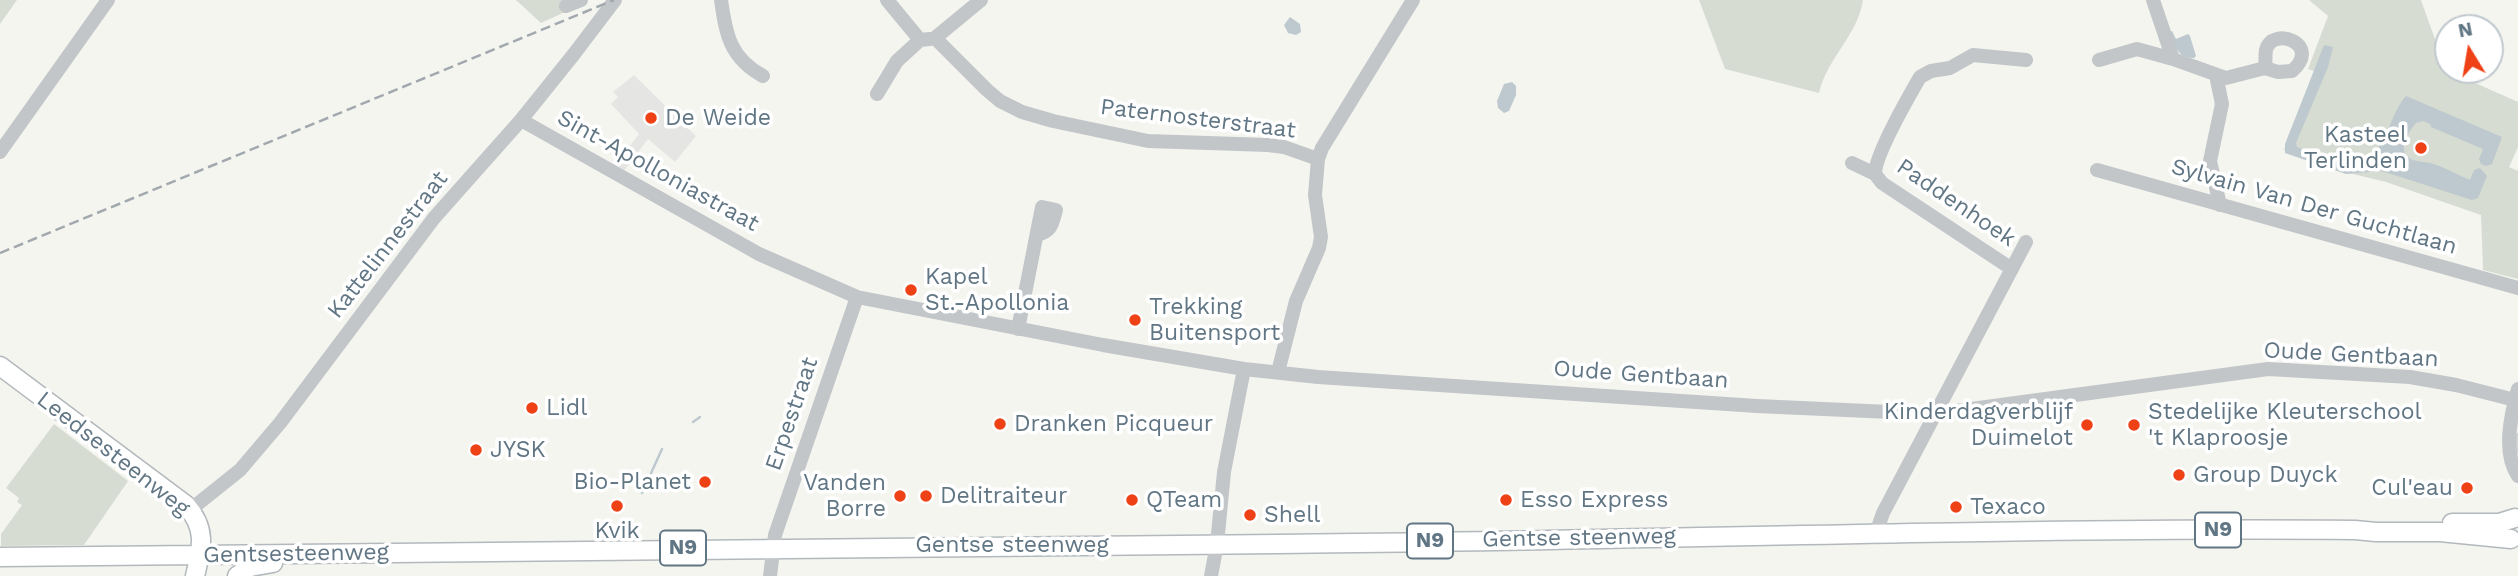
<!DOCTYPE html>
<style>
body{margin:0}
#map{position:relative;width:2518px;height:576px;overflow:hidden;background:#f5f5f0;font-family:"Work Sans",sans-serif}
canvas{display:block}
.north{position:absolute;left:2434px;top:14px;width:70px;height:70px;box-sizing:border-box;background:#fff;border:2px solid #c0c8ce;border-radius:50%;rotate:349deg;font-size:19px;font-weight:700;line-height:28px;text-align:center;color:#617684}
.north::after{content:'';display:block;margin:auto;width:24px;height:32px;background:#ef4116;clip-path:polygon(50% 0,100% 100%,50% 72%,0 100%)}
</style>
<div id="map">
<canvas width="2518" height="576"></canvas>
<div class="north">N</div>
</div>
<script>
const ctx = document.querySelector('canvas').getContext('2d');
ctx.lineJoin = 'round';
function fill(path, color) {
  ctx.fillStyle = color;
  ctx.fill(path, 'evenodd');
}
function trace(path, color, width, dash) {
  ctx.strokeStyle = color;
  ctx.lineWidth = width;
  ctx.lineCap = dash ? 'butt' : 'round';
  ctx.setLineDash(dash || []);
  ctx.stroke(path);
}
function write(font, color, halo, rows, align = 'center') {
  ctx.font = font + ' "Work Sans",sans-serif';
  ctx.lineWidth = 7;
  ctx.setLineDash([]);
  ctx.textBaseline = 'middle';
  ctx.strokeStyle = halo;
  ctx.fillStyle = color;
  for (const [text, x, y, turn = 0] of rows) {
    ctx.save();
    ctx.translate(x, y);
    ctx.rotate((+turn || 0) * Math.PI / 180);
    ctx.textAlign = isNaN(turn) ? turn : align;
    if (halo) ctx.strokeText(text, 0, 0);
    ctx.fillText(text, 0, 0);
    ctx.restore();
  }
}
fill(new Path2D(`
 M634,75L696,136L675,162L648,139L624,171L616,164L639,134L611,104L618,97L613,92Z`), '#e5e6e4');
fill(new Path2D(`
 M0,0H17L0,24Z
 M516,0H568L567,11L541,23Z
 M1699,0H1863C1858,35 1827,58 1819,93L1725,69Z
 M2309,0H2421L2446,70L2518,102V147L2509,167L2518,171V279L2483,270L2481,215L2386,182L2320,166L2284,150L2311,81L2314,71L2308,69L2328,16Z
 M54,424L128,481L84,545L1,546V534L22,505L17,502L19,498L6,488Z`), '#d6dcd1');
fill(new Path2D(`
 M1290,17L1300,24L1301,32L1296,35L1288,33L1284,25Z
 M2172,31L2176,39L2188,34L2190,36L2196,56L2194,58C2176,57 2176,47 2170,32Z
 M2324,45L2333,47L2328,67L2296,143L2297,147C2320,157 2364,171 2380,145C2390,130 2394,109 2406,96L2502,137L2492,164L2486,166L2481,164L2479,159L2483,149L2431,127L2430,124L2423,121L2416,123C2408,132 2395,153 2413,160C2420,162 2427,162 2434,164C2446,168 2458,175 2470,180L2474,170L2480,168L2487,176L2478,198L2472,200L2388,173L2380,171L2346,174L2285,153V144Z
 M1512,82L1516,86V95L1509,111L1504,113L1498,108L1497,101L1504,84Z`), '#bdc9ce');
trace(new Path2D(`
 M693,422L700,417
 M642,493L662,449`), '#bdc9ce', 2.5);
trace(new Path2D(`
 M2518,433V464`), '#d0d5d5', 21, [21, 10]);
const major = new Path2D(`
 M0,366L186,505C207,529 202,547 195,576
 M2452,523H2499L2515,518
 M0,557C426,551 852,547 1278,544C1637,541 1996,527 2355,530L2376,532H2440L2511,539
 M237,576L250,567L273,563`);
trace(major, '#b2b8bc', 21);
trace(new Path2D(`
 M721,0C726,35 730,58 763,76
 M887,0L920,40L930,39
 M2153,0L2173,59
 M566,6L581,0
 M935,38L987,90L1000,101L1022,112L1053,121L1148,141L1268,145L1284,147L1318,159
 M935,38L981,0
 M2099,60L2137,49L2173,59L2226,78L2265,68C2266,62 2265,55 2266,50C2272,25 2323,44 2292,71L2278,72L2265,68
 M2216,75L2222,104L2210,161L2220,205
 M877,94L897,61L920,40
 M521,120L759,254L857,297L1103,345L1244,369L1318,377L1757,406L1934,414L2268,369L2410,377L2456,385L2515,400
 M0,152L108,0
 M1852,163L1875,174L1882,183L2012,269
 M2097,170L2518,288
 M1875,174C1875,155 1909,96 1920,77L1931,71L1950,68L1973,55L2026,60
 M1018,329L1042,207L1056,210C1052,224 1052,231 1037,235
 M1278,372L1296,301L1319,248L1321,237L1315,195L1318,159L1322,148L1413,0
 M2518,389C2511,414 2502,453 2518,476
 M190,510L240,470L280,423L434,218L521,120L574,54L615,0
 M1876,533L1883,513L2026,242
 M770,576L775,535L857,297
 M1211,576L1217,544L1224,472L1244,369`), '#c2c6c9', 14);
trace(major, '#fff', 18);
trace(new Path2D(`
 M0,253L614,0`), '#a2a9ae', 2.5, [10, 5]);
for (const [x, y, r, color] of [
 [651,118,7,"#ef4116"],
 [2421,148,7,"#ef4116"],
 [911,290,7,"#ef4116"],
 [1135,320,7,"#ef4116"],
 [532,408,7,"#ef4116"],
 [1000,424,7,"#ef4116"],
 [2087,425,7,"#ef4116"],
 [2134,425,7,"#ef4116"],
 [476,450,7,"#ef4116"],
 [2179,475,7,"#ef4116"],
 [705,482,7,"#ef4116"],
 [2467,488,7,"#ef4116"],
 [900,496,7,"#ef4116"],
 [926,496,7,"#ef4116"],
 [1132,500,7,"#ef4116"],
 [1506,500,7,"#ef4116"],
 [617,506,7,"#ef4116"],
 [1956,507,7,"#ef4116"],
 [1250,515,7,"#ef4116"]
]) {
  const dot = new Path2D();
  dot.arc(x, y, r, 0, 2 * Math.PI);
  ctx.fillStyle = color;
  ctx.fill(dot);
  trace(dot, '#fff', 2.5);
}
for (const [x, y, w] of [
 [2218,530,46],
 [1430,541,46],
 [683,548,46]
]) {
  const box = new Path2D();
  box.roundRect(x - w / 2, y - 17.5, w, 35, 5);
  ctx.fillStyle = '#fff';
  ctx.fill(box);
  trace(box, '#617684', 2);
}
write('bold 21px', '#617684', null, [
 ["N9",2218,530],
 ["N9",1430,541],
 ["N9",683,548]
]);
write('23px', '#617684', '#fff', [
 ["De Weide",665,118],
 ["Kasteel",2407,135,"right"],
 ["Terlinden",2407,161,"right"],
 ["Kapel",925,277],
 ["St.-Apollonia",925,303],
 ["Trekking",1149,307],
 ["Buitensport",1149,333],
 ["Lidl",546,408],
 ["Kinderdagverblijf",2073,412,"right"],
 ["Duimelot",2073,438,"right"],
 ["Stedelijke Kleuterschool",2148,412],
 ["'t Klaproosje",2148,438],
 ["Dranken Picqueur",1014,424],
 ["JYSK",490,450],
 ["Group Duyck",2193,475],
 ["Bio-Planet",691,482,"right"],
 ["Vanden",886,483,"right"],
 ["Borre",886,509,"right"],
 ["Cul'eau",2453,488,"right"],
 ["Delitraiteur",940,496],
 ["QTeam",1146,500],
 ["Esso Express",1520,500],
 ["Texaco",1970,507],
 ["Shell",1264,515],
 ["Kvik",617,531,"center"]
], 'left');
write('23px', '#617684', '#fff', [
 ["Paternosterstraat",1198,119,7],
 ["Sint-Apolloniastraat",658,171,29],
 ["Paddenhoek",1956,203,34],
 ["Sylvain Van Der Guchtlaan",2314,207,16],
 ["Kattelinnestraat",388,245,-52],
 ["Oude Gentbaan",2351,355,3],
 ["Oude Gentbaan",1641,375,4],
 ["Erpestraat",792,414,-71],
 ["Leedsesteenweg",113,454,38],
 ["Gentse steenweg",1579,538,-1],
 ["Gentse steenweg",1012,545],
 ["Gentsesteenweg",296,554,-1]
]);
</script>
